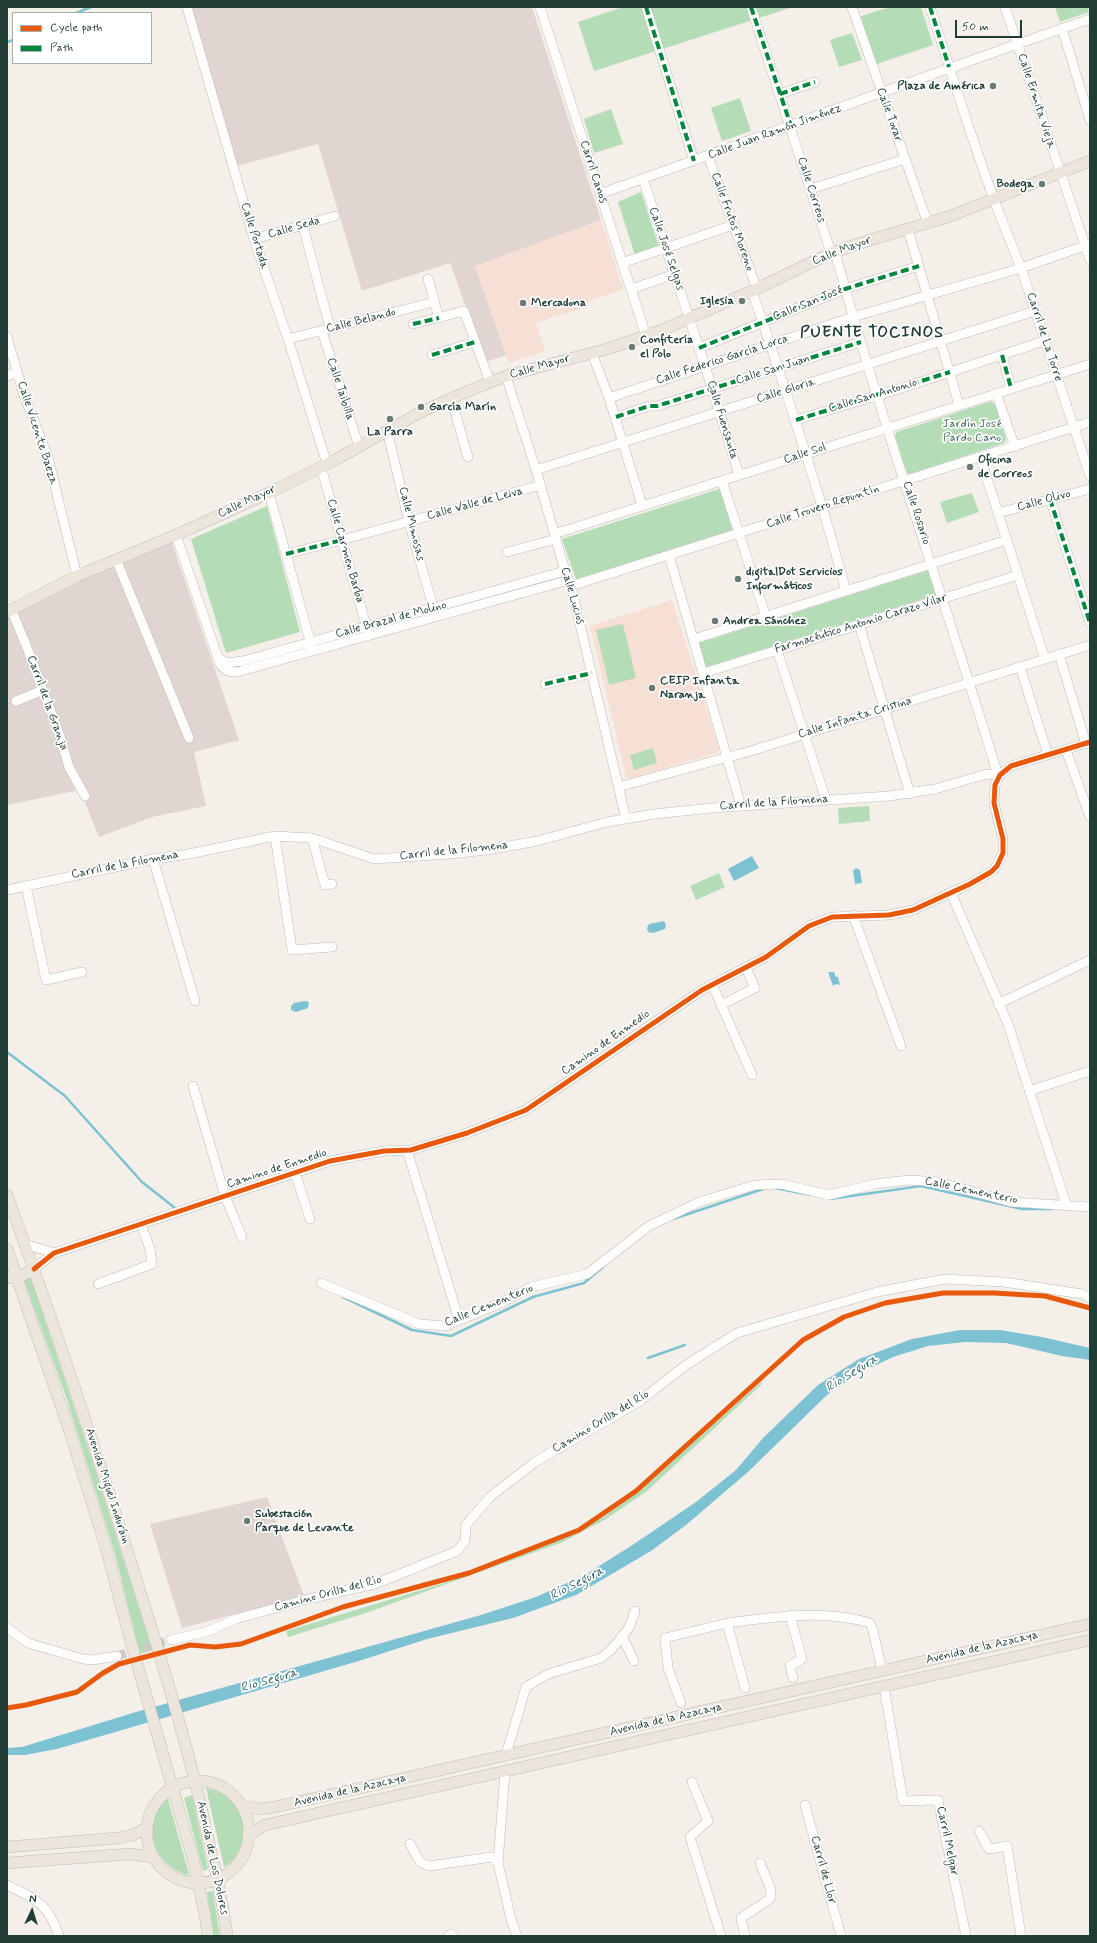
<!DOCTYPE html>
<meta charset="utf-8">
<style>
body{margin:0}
#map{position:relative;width:1097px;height:1943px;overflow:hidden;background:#f5efe9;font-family:Mynerve,sans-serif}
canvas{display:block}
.frame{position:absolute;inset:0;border:8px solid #1f3d34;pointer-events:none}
.legend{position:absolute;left:12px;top:12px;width:140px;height:52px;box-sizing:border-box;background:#fff;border:1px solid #a5b1ae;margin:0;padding:5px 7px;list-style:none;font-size:12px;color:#1f3d34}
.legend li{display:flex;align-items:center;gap:8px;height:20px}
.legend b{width:20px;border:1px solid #a5b1ae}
.north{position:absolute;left:12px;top:1891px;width:40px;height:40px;-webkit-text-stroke:3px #fff;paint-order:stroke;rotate:4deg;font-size:11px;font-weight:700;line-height:16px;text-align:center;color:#1f3d34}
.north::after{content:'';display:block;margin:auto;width:14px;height:18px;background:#1f3d34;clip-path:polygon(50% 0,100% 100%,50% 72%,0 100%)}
.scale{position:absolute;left:955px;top:20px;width:67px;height:18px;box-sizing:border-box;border:2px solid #1f3d34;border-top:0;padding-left:5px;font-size:12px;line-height:14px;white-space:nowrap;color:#1f3d34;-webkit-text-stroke:3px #fff;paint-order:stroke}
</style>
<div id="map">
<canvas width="1097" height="1943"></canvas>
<div class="frame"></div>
<ul class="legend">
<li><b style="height:5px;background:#e8590c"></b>Cycle path</li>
<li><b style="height:5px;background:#00873e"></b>Path</li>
</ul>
<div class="north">N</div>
<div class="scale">50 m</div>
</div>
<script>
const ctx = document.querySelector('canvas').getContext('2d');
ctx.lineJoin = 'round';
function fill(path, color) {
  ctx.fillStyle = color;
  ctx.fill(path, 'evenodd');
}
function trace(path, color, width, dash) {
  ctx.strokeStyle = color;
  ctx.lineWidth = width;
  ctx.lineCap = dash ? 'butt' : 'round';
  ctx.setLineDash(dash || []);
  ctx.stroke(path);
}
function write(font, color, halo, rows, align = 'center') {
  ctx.font = font + ' Mynerve,sans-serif';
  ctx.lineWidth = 3.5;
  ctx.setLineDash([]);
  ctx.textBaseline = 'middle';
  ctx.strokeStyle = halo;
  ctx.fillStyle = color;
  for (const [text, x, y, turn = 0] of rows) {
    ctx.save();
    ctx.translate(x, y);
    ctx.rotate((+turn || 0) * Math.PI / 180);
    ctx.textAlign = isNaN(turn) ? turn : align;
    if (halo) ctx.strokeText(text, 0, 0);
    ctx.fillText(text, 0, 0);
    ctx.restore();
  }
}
fill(new Path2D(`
 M601,220L623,289L587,302L588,306L536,323L545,351L509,363L475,266Z
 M672,600L719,749L718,752L631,779L626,777L590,626Z`), '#f6dfd4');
fill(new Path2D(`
 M185,7H532L601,220L475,266L506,355L486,362L450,263L362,291L318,144L230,168Z
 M170,537L239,740L194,752L206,806L152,817L99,837L80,790L7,805V612Z
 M267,1497L304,1596L182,1628L150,1524Z`), '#e1d5d1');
fill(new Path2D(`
 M623,7H793L594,71L578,22Z
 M890,7H921L933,45L874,65L858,17Z
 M1055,7H1088L1089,12L1060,22Z
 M852,33L862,60L839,67L830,40Z
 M740,98L751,131L722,141L711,108Z
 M611,109L623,144L594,153L584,119Z
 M641,192L659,247L635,255L618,202Z
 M989,402H992L996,406L1006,439L1004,443L910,474L907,473L895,436L897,432Z
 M722,488L736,530L576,579L562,539Z
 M972,493L979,512L947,523L940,502Z
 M267,506L300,632L226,653L191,539Z
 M929,570L936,595L706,667L699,643Z
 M623,624L636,678L609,685L596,630Z
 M653,748L657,763L634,770L630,755Z
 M869,806L870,821L839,824L838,808Z
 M719,873L725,887L696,900L690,886Z
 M31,1278L96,1472L152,1650L140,1654L115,1554L67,1400L24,1280Z
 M761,1382L762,1384L647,1491L606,1519L563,1542L366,1613L288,1637L286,1631L451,1581L561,1539L602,1518L639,1491Z
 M206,1788C217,1790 229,1795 236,1804C249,1823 245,1856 224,1867Z
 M192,1795L208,1869L203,1871L184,1798Z
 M168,1799L189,1874L186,1875C176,1871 168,1866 161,1857C148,1842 149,1809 168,1799Z
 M213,1891L220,1936H213L207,1892Z`), '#b4ddb7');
fill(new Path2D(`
 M752,856L759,868L734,881L728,869Z
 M856,868L860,870L862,883L855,884L853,871Z
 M664,921L666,925L665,929L653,933L648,932L647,928L649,924Z
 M828,972H834L836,977H838L840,985L836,984L833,986Z
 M305,1001L309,1002L308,1008L296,1012L291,1010V1006L294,1003Z
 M960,1330H1000L1042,1337L1090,1348V1360L1062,1356L1006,1343L965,1342L928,1346L893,1357L857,1374L827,1395L748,1472L686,1525L651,1551L576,1595L513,1618L427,1639L362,1660L57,1749L25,1755H7V1748L22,1747L136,1712L481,1615L536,1597L585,1575L634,1544L696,1502L736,1470L763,1438L818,1385L859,1359L912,1339Z`), '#7dc2d2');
trace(new Path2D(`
 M76,13L91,7
 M7,42L13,40
 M7,1052L65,1096L142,1182L175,1208
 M775,1188L811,1195
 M830,1199L921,1186L1022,1209H1052
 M673,1219L763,1189
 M343,1297L412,1330L451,1336L533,1297L584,1283L602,1268
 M648,1358L685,1345`), '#7dc2d2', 2.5);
trace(new Path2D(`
 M117,1656L171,1640`), '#cacbc5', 9, [9, 4.5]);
const minor = new Path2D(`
 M187,7L254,239L288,339L327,464
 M540,7L646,336
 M646,7L694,161
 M751,7L831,253
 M852,7L928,224
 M930,7L969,128L994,200L1021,268L1090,476
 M1005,7L1090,260
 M1062,28L1090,120
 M780,94L815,82
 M708,156L757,289
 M643,179L705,366L739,475
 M811,189L905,159
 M600,194C763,136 926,75 1090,19
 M303,226L330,328
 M908,229L959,405
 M254,239L335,216
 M835,252C883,428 945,600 998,775
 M622,263L733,225
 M428,279L439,318
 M631,289L675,274
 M752,291C786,390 819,490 846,591
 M413,324L464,311L490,382
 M322,331L359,447
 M7,337L24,395L48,457L77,576
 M288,339L434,302
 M699,348L845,289L919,266
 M592,353L609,398L642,505
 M432,355L475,342
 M1002,355L1011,388
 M7,376L17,372
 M506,376L536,470L565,571L571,586L626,819
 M996,393L1015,447
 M451,398L468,457
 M609,398L853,317L1021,268L1090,244
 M616,417L649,406H657L861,342
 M796,420L899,389L1044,341
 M387,430L409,522L435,614
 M980,457L1045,659
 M321,467L368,632
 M536,470L1035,311
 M722,481L766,617
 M269,493L312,648
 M1050,499L1090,623
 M998,513L1090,489
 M554,534L1090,364
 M176,535L220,664C225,671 229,672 237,672L569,580
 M507,552L556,539
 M286,554L342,540L541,485
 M669,555L741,806
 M116,559L189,738
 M571,586L1090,422
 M11,609L26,645L59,733L69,767L85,796
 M859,624L910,794
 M694,639L1007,540
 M777,650L826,800
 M1059,654L1086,744
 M218,657L226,663L243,661L565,571
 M1020,667L1048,755
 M704,673L1018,575
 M545,684L592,673
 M16,701L43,690
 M1066,750L1090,817
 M618,787L754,750L1090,645
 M275,836L292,950L332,947
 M312,838L325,885L332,884
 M153,859L195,1001
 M26,886L46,980L82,972
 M7,890L153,859L189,854L275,836L312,838L374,859L449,854L487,850L537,841L607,822L654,814L712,808L889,796L935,789L987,774L1000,775
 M951,893L1008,1024L1066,1204
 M853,915L901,1046
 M712,984L752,1075
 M998,1004L1090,960
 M721,1005L755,988L746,968
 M193,1086L225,1196L242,1237
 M1029,1091L1090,1071
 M407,1150L459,1320
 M295,1173L310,1219
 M25,1244L54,1253
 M34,1269L54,1253L330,1161L384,1151L411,1150L467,1133L526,1110L702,990L766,957L809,926L832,917L889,915L913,910L970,884L991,872L997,866L1003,853V839L994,803L995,785L1000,775L1011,766L1090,742
 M321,1283L419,1324L445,1326L501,1303L531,1287L587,1274L649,1226L699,1202L755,1185L781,1184L829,1195L875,1184L909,1180L938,1182L1011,1202L1090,1207
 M98,1284L152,1264L150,1249L141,1224
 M790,1615L802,1659L790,1666L793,1678
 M7,1628L28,1643L83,1659L92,1660L117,1656
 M622,1636L634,1661
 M171,1640L206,1632L236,1619L308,1599L375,1584L457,1551L465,1541L466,1525L490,1497L535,1462L640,1401L686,1365L737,1333L877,1292L945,1279L1004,1282L1082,1294L1090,1298
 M884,1686L903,1801L938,1800L966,1936
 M745,1688L727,1623C772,1617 825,1609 870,1623L873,1630L882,1671
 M681,1703L668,1668L665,1638L727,1623
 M506,1755L526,1687L548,1674L601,1658L611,1650L629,1628L635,1611
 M505,1772L498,1863L511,1919L517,1936
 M692,1782L708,1821L690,1837L721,1936
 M805,1805L841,1936
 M979,1831L989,1849L1007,1846L1021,1936
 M410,1844L420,1862L429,1866L492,1857L498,1863
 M7,1885C37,1900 47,1902 59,1936
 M448,1936L451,1934L453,1936
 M745,1936L741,1918L770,1899L771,1890L760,1863`);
const major = new Path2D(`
 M7,612L77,576L176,535L269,493L335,460L423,411L466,392L506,376L607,349L662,330L752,291L831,253L870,240L948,217L1090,161
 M7,1195C56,1329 101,1464 143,1601C167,1677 190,1754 207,1833C215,1867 223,1901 227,1936
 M7,1249L70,1432L106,1548L132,1646L193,1859L205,1915L208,1936
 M7,1278H18L34,1269
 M147 1832a51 51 0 1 1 102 0a51 51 0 1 1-102 0Z
 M241,1805L260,1809L275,1807L1090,1624
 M248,1836L265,1825L1090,1640
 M7,1847L118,1838L132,1835L147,1828
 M7,1863L130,1854L153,1857`);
trace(minor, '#bdbcb8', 10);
trace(major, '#bdbcb8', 12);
trace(minor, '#fefdfc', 9);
trace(major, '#ece5db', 11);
trace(new Path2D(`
 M646,7L694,161
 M751,7L791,126
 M930,7L949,67
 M780,94L815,82
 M413,324L439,318
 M699,348L845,289L919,266
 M432,355L475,342
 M1002,355L1011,388
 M616,417L649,406H657L861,342
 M796,420L950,372
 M1050,499L1090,623
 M286,554L342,540
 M545,684L592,673`), '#00873e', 4, [8, 4]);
trace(new Path2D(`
 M34,1269L54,1253L330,1161L384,1151L411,1150L467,1133L526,1110L702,990L766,957L809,926L832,917L889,915L913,910L970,884L991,872L997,866L1003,853V839L994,803L995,785L1000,775L1011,766L1090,742
 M7,1708L26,1705L77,1692L103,1673L119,1664L190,1645L215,1647L241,1644L343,1607L469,1573L579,1530L636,1491L803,1340L844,1317L885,1303L943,1293H994L1045,1296L1090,1308`), '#e8590c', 5);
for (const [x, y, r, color] of [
 [993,86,4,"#6a7b73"],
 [1042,184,4,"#6a7b73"],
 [742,301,4,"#6a7b73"],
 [523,303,4,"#6a7b73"],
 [632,347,4,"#6a7b73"],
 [421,407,4,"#6a7b73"],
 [390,419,4,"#6a7b73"],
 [970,467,4,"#6a7b73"],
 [738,579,4,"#6a7b73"],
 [715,621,4,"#6a7b73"],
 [652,688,4,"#6a7b73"],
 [247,1521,4,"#6a7b73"]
]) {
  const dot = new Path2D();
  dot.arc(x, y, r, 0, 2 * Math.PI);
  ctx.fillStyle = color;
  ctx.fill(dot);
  trace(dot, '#fff', 1.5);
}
write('bold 12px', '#1f3d34', '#fff', [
 ["Plaza de América",985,86,"right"],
 ["Bodega",1034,184,"right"],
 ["Iglesia",734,301,"right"],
 ["Mercadona",531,303],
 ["Confitería",640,340],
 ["el Polo",640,354],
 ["García Marín",429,407],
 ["La Parra",390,432,"center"],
 ["Oficina",978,460],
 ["de Correos",978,474],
 ["digitalDot Servicios",746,572],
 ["Informáticos",746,586],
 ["Andrea Sánchez",723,621],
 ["CEIP Infanta",660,681],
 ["Naranja",660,695],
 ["Subestación",255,1514],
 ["Parque de Levante",255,1528]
], 'left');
write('12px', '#1f3d34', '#fff', [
 ["Calle Ermita Vieja",1036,101,72],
 ["Calle Tovar",889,115,70],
 ["Calle Juan Ramón Jiménez",775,132,-20],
 ["Carril Canos",593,172,72],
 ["Calle Correos",811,190,72],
 ["Calle Frutos Moreno",732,222,70],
 ["Calle Seda",294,228,-16],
 ["Calle Portada",254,236,73],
 ["Calle José Selgas",666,249,71],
 ["Calle Mayor",842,251,-21],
 ["Calle San José",808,304,-22],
 ["Calle Belando",361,321,-14],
 ["Carril de La Torre",1044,337,72],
 ["Calle Federico García Lorca",722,360,-18],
 ["Calle Mayor",540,367,-16],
 ["Calle San Juan",773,370,-17],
 ["Calle Taibilla",340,389,72],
 ["Calle Gloria",786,391,-17],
 ["Calle San Antonio",873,396,-17],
 ["Calle Fuensanta",722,420,73],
 ["Calle Vicente Baeza",37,433,72],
 ["Calle Sol",805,454,-18],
 ["Calle Olivo",1044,501,-15],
 ["Calle Mayor",247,502,-25],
 ["Calle Valle de Leiva",475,504,-15],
 ["Calle Trovero Repuntín",823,507,-18],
 ["Calle Rosario",916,513,72],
 ["Calle Mimosas",411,524,76],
 ["Calle Carmen Barba",345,551,74],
 ["Calle Lucios",572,596,74],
 ["Calle Brazal de Molino",391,620,-15],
 ["Farmacéutico Antonio Carazo Vilar",861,624,-17],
 ["Carril de la Granja",47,703,70],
 ["Calle Infanta Cristina",855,718,-17],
 ["Carril de la Filomena",774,803,-4],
 ["Carril de la Filomena",454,851,-6],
 ["Carril de la Filomena",125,865,-11],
 ["Camino de Enmedio",606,1043,-35],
 ["Camino de Enmedio",277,1169,-18],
 ["Calle Cementerio",971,1191,12],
 ["Calle Cementerio",489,1306,-22],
 ["Camino Orilla del Río",601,1422,-31],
 ["Avenida Miguel Induráin",107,1486,72],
 ["Camino Orilla del Río",328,1594,-15],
 ["Avenida de la Azacaya",982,1648,-13],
 ["Avenida de la Azacaya",666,1720,-13],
 ["Avenida de la Azacaya",350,1791,-13],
 ["Carril Melgar",947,1841,78],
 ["Avenida de Los Dolores",212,1858,78],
 ["Carril de Llor",823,1870,75]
]);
write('12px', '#37624a', '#fff', [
 ["Jardín José",972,424],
 ["Pardo Cano",972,438]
]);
write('italic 13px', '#2e6568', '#fff', [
 ["Río Segura",852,1374,-32],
 ["Río Segura",577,1584,-27],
 ["Río Segura",269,1681,-16]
]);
ctx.letterSpacing = '1px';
write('bold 16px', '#1f3d34', '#fff', [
 ["PUENTE TOCINOS",872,334]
]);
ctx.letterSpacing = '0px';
</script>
